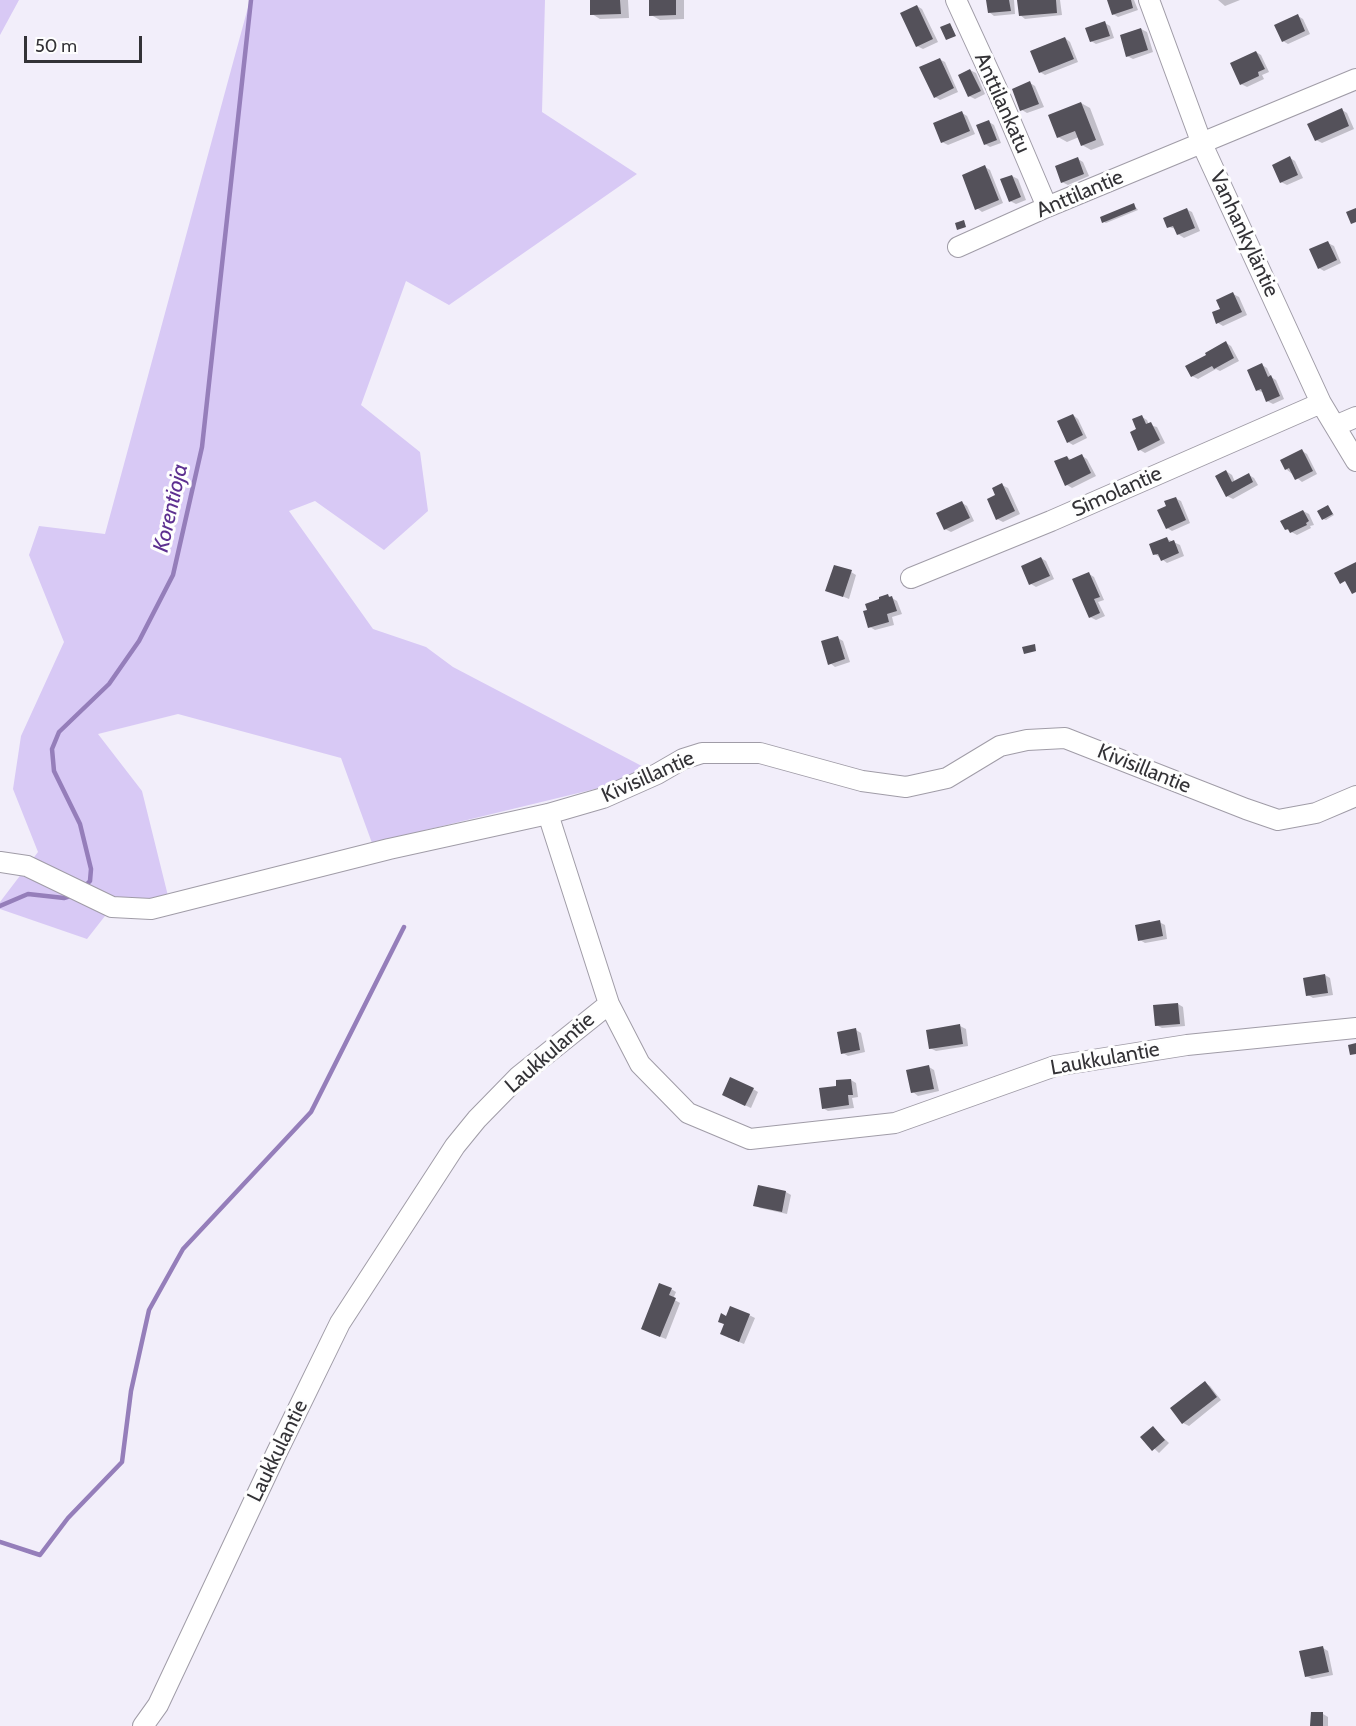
<!DOCTYPE html>
<meta charset="utf-8">
<style>
body{margin:0}
#map{position:relative;width:1356px;height:1726px;overflow:hidden;background:#f2eefa;font-family:Cabin,sans-serif}
canvas{display:block}
.scale{position:absolute;left:24px;top:36px;width:118px;height:27px;box-sizing:border-box;border:3px solid #333236;border-top:0;padding-left:8px;font-size:18px;line-height:21px;white-space:nowrap;color:#333236;-webkit-text-stroke:4px #fefefe;paint-order:stroke}
</style>
<div id="map">
<canvas width="1356" height="1726"></canvas>
<div class="scale">50 m</div>
</div>
<script>
const ctx = document.querySelector('canvas').getContext('2d');
ctx.lineJoin = 'round';
function fill(path, color) {
  ctx.fillStyle = color;
  ctx.fill(path, 'evenodd');
}
function trace(path, color, width, dash) {
  ctx.strokeStyle = color;
  ctx.lineWidth = width;
  ctx.lineCap = dash ? 'butt' : 'round';
  ctx.setLineDash(dash || []);
  ctx.stroke(path);
}
function write(font, color, halo, rows, align = 'center') {
  ctx.font = font + ' Cabin,sans-serif';
  ctx.lineWidth = 6;
  ctx.setLineDash([]);
  ctx.textBaseline = 'middle';
  ctx.strokeStyle = halo;
  ctx.fillStyle = color;
  for (const [text, x, y, turn = 0] of rows) {
    ctx.save();
    ctx.translate(x, y);
    ctx.rotate((+turn || 0) * Math.PI / 180);
    ctx.textAlign = isNaN(turn) ? turn : align;
    if (halo) ctx.strokeText(text, 0, 0);
    ctx.fillText(text, 0, 0);
    ctx.restore();
  }
}
fill(new Path2D(`
 M0,0H19L0,35Z
 M250,0H545L542,112L637,174L449,305L406,281L361,405L420,452L428,511L384,550L315,501L289,511L373,629L426,647L453,667L657,774L372,843L341,758L178,714L98,734L142,791L170,904L112,907L87,939L0,909V902L38,852L13,789L21,736L64,642L29,555L39,526L105,534Z`), '#d8c9f5');
fill(new Path2D(`
 M591,0H628L629,18L600,19L592,14Z
 M650,0H684V19L660,20L651,15Z
 M988,0H1014L1015,14L994,16L989,12Z
 M1019,0H1060L1062,15L1025,19L1020,15Z
 M1109,0H1134L1138,10L1118,17L1113,14Z
 M1218,0H1240L1225,6Z
 M917,6L922,9L938,42L923,49L917,46Z
 M1298,16L1303,19L1310,34L1288,44L1283,41Z
 M1105,23L1110,26L1114,38L1096,44L1091,41Z
 M1141,29L1147,32L1153,52L1133,59L1127,56Z
 M1065,38L1070,42L1078,62L1045,75L1040,72Z
 M1256,52L1261,55L1269,72L1262,75L1264,79L1247,87L1241,84Z
 M939,59L945,62L958,92L940,100L935,97Z
 M970,70L976,73L985,94L975,99L969,96Z
 M1030,83L1035,86L1044,107L1027,113L1022,110Z
 M1081,103L1090,108L1104,145L1091,150L1082,145L1079,137L1067,142L1058,137Z
 M1342,110L1347,113L1354,129L1322,143L1316,140Z
 M962,113L967,116L975,134L948,145L942,142Z
 M989,122L994,125L1001,143L990,147L985,144Z
 M1290,158L1295,161L1303,178L1287,185L1281,182Z
 M1078,159L1083,162L1089,176L1068,185L1062,182Z
 M985,167L990,170L1003,203L982,212L977,208Z
 M1012,176L1018,179L1026,200L1016,204L1010,201Z
 M1134,205L1138,210L1106,223L1104,222Z
 M1186,209L1192,212L1200,231L1184,238L1178,234L1176,229L1169,227Z
 M1328,243L1334,246L1341,263L1324,271L1319,268Z
 M1233,294L1239,297L1247,315L1223,326L1218,323L1222,309Z
 M1226,343L1231,346L1239,361L1220,371L1216,369L1198,379L1192,376Z
 M1262,365L1267,368L1271,377L1276,380L1284,399L1273,404L1267,401L1264,393L1257,390Z
 M1073,415L1078,419L1087,438L1073,445L1068,442Z
 M1142,417L1147,420L1149,425L1157,427L1165,443L1145,453L1140,450L1138,430Z
 M1302,451L1307,454L1317,474L1302,482L1286,469Z
 M1082,456L1087,459L1096,476L1072,488L1067,485V457L1072,460Z
 M1226,471L1232,475L1235,482L1249,475L1254,478L1258,485L1233,499L1227,496Z
 M1002,485L1008,488L1020,514L1003,522L997,519V496Z
 M1175,498L1181,501L1190,523L1172,531L1167,528Z
 M962,503L967,506L974,521L951,532L945,529Z
 M1328,507L1334,515L1326,520L1323,519Z
 M1303,511L1309,514L1314,525L1310,526L1311,528L1297,535L1286,529Z
 M1167,539L1180,545L1184,556L1167,563L1155,554Z
 M1041,558L1046,561L1054,579L1036,587L1031,584Z
 M851,572L856,575L849,599L827,590Z
 M1089,574L1094,577L1104,600L1098,602L1105,616L1096,620L1090,617Z
 M887,595L897,601L902,614L892,617L894,625L875,630L870,627Z
 M838,638L843,641L850,662L835,667L830,663Z
 M1159,922L1165,925L1167,939L1145,943L1140,940Z
 M1325,975L1330,978L1333,995L1313,998L1308,995Z
 M1178,1004L1183,1007L1185,1026L1162,1028L1156,1025Z
 M960,1026L966,1029L968,1046L936,1051L930,1048Z
 M856,1030L861,1033L865,1052L848,1056L843,1053Z
 M929,1067L934,1070L939,1091L918,1096L913,1092Z
 M851,1080L856,1083L858,1097L852,1098L854,1108L828,1111L823,1108L838,1087Z
 M753,1089L758,1092L751,1108L729,1098Z
 M759,1186L786,1192L791,1195L787,1214L760,1208L755,1205Z
 M671,1289L676,1292L673,1299L680,1303L666,1339L648,1332Z
 M749,1315L755,1318L744,1344L727,1337L725,1325L720,1322L727,1317Z
 M1205,1383L1210,1386L1221,1400L1189,1426L1183,1423L1172,1409Z
 M1153,1428L1169,1443L1159,1453L1142,1437Z
 M1323,1648L1328,1651L1333,1675L1312,1679L1306,1676Z
 M1323,1714L1328,1717V1726H1312Z`), '#0003');
trace(new Path2D(`
 M84,887L90,881L91,869L80,824L54,771L52,749L59,732L109,684L139,641L173,575L202,447L251,0
 M0,906L28,894L64,898L73,895
 M0,1542L40,1555L68,1518L122,1462L131,1391L149,1310L183,1249L311,1112L404,927`), '#957eba', 4.5);
fill(new Path2D(`
 M590,0H620L621,14L590,15Z
 M649,0H676V15L649,16Z
 M986,0H1009L1011,11L988,13Z
 M1017,0H1056L1057,13L1019,16Z
 M1107,0H1131L1133,8L1112,15Z
 M917,5L933,39L916,47L900,13Z
 M1298,14L1305,31L1282,42L1274,25Z
 M1105,21L1110,36L1090,42L1085,28Z
 M950,23L956,36L946,40L940,27Z
 M1141,28L1148,50L1126,57L1120,35Z
 M1065,37L1074,59L1039,73L1030,51Z
 M1256,51L1265,69L1258,72L1259,76L1240,85L1230,63Z
 M940,58L954,88L934,98L919,67Z
 M970,69L981,91L968,97L958,75Z
 M1030,81L1039,104L1020,111L1012,89Z
 M1081,102L1096,140L1081,146L1075,131L1057,138L1048,115Z
 M1342,108L1349,126L1315,141L1307,124Z
 M962,111L970,131L941,143L933,123Z
 M989,120L997,140L984,145L976,125Z
 M1290,156L1298,175L1280,183L1272,165Z
 M1078,157L1084,174L1061,183L1055,166Z
 M985,165L999,200L975,210L962,175Z
 M1012,175L1021,197L1009,202L1000,179Z
 M1134,203L1136,209L1102,223L1100,217Z
 M1187,208L1195,228L1177,235L1173,226L1167,228L1163,218Z
 M1356,208V222L1351,224L1346,212Z
 M964,220L966,227L957,230L955,223Z
 M1328,241L1337,260L1318,269L1309,249Z
 M1233,292L1242,312L1216,324L1212,312L1220,309L1216,300Z
 M1226,341L1234,358L1214,369L1212,366L1191,377L1185,366L1206,355L1205,353Z
 M1262,363L1268,377L1271,375L1280,396L1266,402L1261,389L1256,391L1247,370Z
 M1073,414L1083,435L1067,443L1057,421Z
 M1142,415L1146,424L1151,422L1160,440L1138,451L1130,432L1136,429L1132,419Z
 M1302,449L1313,471L1295,480L1289,468L1285,470L1280,460Z
 M1082,454L1091,473L1065,486L1054,461L1067,456L1069,460Z
 M1226,470L1232,482L1249,473L1253,482L1226,497L1215,476Z
 M1002,483L1015,511L996,520L987,499L995,495L992,488Z
 M1176,497L1186,520L1166,529L1157,510L1166,506L1164,501Z
 M962,501L970,518L944,530L936,513Z
 M1328,505L1333,514L1322,520L1317,511Z
 M1303,510L1309,521L1306,523L1307,525L1290,533L1288,529L1285,530L1280,521Z
 M1167,537L1169,542L1174,540L1179,553L1161,561L1158,554L1153,555L1149,544Z
 M1041,557L1050,576L1029,585L1021,566Z
 M1356,562V592L1352,594L1345,581L1340,584L1334,573Z
 M834,565L852,570L843,597L825,591Z
 M1089,572L1100,597L1094,599L1100,613L1089,618L1072,579Z
 M888,594L889,597L892,596L897,611L887,614L889,622L868,628L863,611L867,610L865,604L879,599V597Z
 M838,636L845,659L828,665L821,641Z
 M1035,644L1036,651L1024,654L1022,647Z
 M1160,920L1163,936L1138,941L1135,925Z
 M1325,974L1328,993L1306,996L1303,978Z
 M1178,1003L1180,1024L1155,1026L1153,1005Z
 M960,1024L963,1044L929,1049L926,1030Z
 M856,1028L860,1050L841,1054L837,1032Z
 M1356,1043V1054L1350,1055L1348,1045Z
 M929,1065L934,1089L911,1093L906,1070Z
 M730,1077L754,1088L745,1106L722,1095Z
 M851,1079L853,1095H848L849,1105L822,1109L819,1088L836,1086V1080Z
 M758,1185L786,1191L782,1212L753,1206Z
 M659,1283L672,1288L669,1295L676,1298L660,1337L641,1329Z
 M730,1306L750,1314L739,1342L720,1334L724,1324L718,1322L721,1313L726,1316Z
 M1205,1381L1217,1397L1182,1424L1170,1408Z
 M1153,1426L1165,1440L1152,1451L1140,1437Z
 M1323,1646L1329,1672L1305,1677L1299,1651Z
 M1311,1712H1323V1726H1310Z`), '#54515a');
const minor = new Path2D(`
 M956,0L996,87L1047,207
 M1149,0L1202,144L1321,403L1356,461
 M958,247L1047,207L1356,79
 M1335,426L1356,417
 M911,578L1051,521L1321,403
 M548,814L609,1004
 M0,862L27,866L112,907L151,909L389,849L548,814L603,798L657,774L683,759L702,753H760L862,781L906,787L947,778L1000,746L1027,740L1065,738L1246,809L1278,820L1316,813L1356,796
 M143,1726L158,1705L277,1452L340,1323L455,1146L477,1119L519,1076L609,1004L640,1064L688,1113L750,1139L895,1123L1055,1066L1187,1045L1356,1028`);
trace(minor, '#a09ca7', 22);
trace(minor, '#fff', 20);
write('21px', '#333236', '#fefefe', [
 ["Anttilankatu",1002,103,66],
 ["Anttilantie",1080,194,-23],
 ["Vanhankyläntie",1244,234,65],
 ["Simolantie",1117,492,-24],
 ["Kivisillantie",1144,769,22],
 ["Kivisillantie",648,777,-24],
 ["Laukkulantie",550,1053,-41],
 ["Laukkulantie",1105,1059,-10],
 ["Laukkulantie",278,1451,-64]
]);
write('italic 22px', '#5d3090', '#fefefe', [
 ["Korentioja",171,508,-77]
]);
</script>
